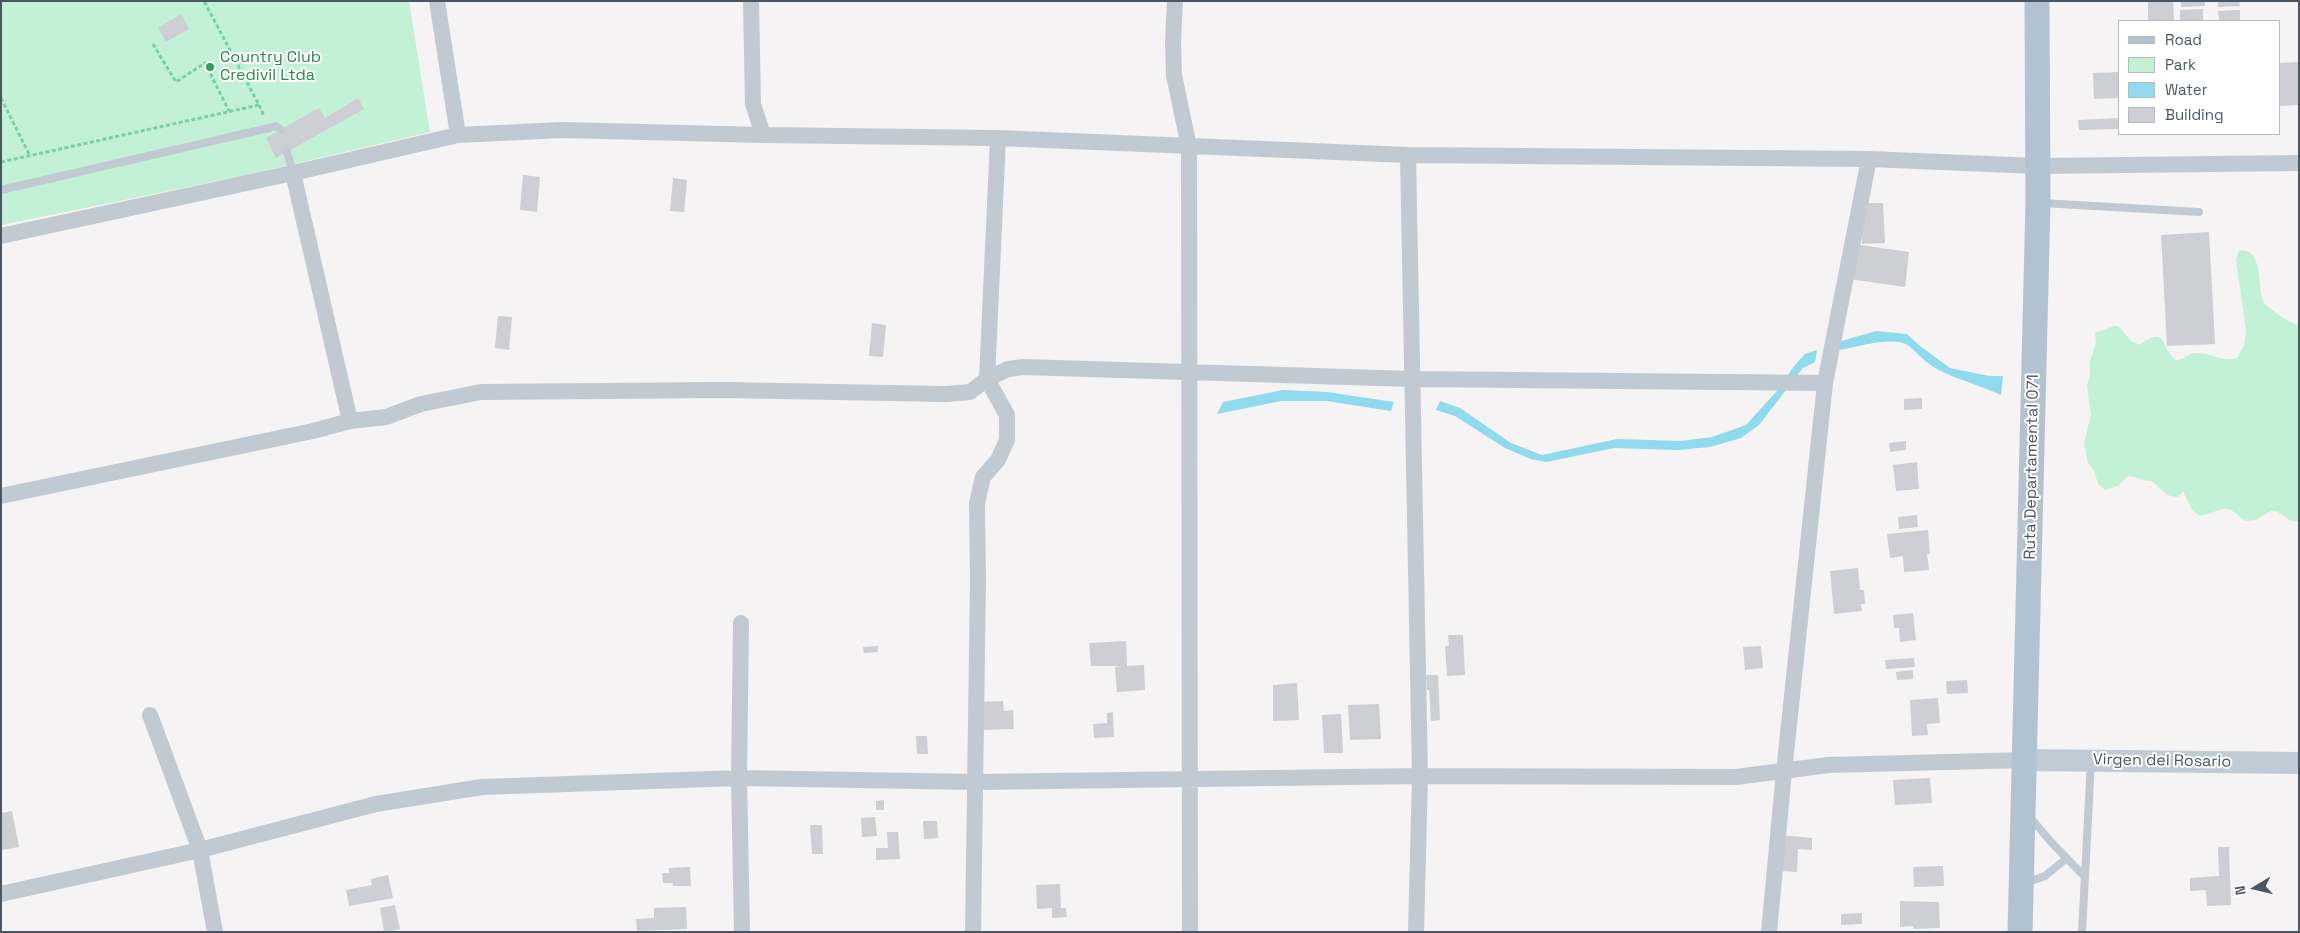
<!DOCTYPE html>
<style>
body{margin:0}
#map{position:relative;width:2300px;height:933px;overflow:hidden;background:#f5f3f3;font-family:"Space Grotesk",sans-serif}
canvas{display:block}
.frame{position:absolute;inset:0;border:2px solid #4a5661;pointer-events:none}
.legend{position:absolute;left:2118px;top:20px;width:162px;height:115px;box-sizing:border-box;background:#fff;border:1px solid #b7bbc0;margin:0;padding:6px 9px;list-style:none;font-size:15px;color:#4a5661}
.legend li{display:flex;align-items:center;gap:10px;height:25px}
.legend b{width:25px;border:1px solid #b7bbc0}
.north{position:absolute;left:2230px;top:863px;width:50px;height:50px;-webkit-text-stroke:4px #fff;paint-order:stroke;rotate:261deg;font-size:14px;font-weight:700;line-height:20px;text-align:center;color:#4a5661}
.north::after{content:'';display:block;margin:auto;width:18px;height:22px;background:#4a5661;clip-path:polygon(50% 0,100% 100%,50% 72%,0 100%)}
</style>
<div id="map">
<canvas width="2300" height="933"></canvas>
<div class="frame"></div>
<ul class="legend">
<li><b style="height:6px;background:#b3c2d1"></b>Road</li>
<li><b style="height:14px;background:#c3f1d5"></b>Park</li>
<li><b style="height:14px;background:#90daee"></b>Water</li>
<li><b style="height:14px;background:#cdcfd5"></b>Building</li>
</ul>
<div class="north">N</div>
</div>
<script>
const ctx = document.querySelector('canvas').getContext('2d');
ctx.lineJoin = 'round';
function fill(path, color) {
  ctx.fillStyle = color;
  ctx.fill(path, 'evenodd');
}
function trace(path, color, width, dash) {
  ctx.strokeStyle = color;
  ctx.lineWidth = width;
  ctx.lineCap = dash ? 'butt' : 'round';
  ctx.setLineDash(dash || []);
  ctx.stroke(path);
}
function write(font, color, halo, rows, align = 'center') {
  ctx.font = font + ' "Space Grotesk",sans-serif';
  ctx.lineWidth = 4;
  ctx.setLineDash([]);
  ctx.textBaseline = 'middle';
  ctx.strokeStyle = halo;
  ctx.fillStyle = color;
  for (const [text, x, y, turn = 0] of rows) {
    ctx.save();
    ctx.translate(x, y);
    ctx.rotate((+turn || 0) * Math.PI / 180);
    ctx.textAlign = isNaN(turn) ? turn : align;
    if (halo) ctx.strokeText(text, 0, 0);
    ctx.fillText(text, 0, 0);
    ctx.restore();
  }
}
fill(new Path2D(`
 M1,1H409L430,132L252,174L1,225Z
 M2243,250C2264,253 2257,289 2264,303C2273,311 2288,323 2299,325V521C2287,523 2283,512 2272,510L2256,520L2245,521C2240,518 2237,513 2231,510C2220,505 2210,517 2198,515L2191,508L2183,491L2178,497C2161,496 2163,488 2151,481C2142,481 2136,476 2128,476L2118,486L2105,490L2098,484L2094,470L2088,463L2084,443L2091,415L2087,385L2090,376V361L2096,343L2095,333L2114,326H2118L2131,341L2139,345C2169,324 2159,348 2176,360C2185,360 2189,352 2198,353C2212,353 2222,363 2237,358L2244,345L2246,330L2236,260L2239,251Z`), '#c3f1d5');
fill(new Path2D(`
 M1876,331L1907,334L1920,346L1950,368L1989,376H2003L2001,395C1982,386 1962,381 1943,372C1929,366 1919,355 1909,346C1895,335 1856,347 1840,350L1838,342Z
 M1817,350L1815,362L1803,368L1759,425L1741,438L1710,447L1678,450L1614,448L1546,462L1531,459L1505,448L1455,416L1436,410L1440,401L1460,408L1511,443L1542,455L1617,439L1681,441L1712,437L1746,425L1776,392L1794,366L1805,354Z
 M1283,390L1327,392L1394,402L1391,411L1327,401H1281L1217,414L1223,402Z`), '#90daee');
fill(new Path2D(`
 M2148,1H2173L2174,21H2148Z
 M2181,1H2205V6L2181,7Z
 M2218,1H2239L2240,6L2218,7Z
 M2203,9V21H2180V10Z
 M2240,10V21H2219L2218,11Z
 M181,14L189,29L166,42L158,28Z
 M2299,62V105L2279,106V63Z
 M2119,72V98L2094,99L2093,73Z
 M358,98L364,109L276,158L266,138L319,108L325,118Z
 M2119,118V129L2079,130L2078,120Z
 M523,175L540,177L537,212L520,210Z
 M673,178L687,180L684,212L670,211Z
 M1861,203H1883L1885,243L1862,244Z
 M2209,232L2215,344L2167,346L2161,235Z
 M1854,244L1909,252L1905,287L1849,279Z
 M498,316L512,317L509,350L495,348Z
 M872,323L886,325L883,357L869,356Z
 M1922,398V409L1904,410V399Z
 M1906,441V450L1890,452L1889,443Z
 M1917,462L1919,489L1896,491L1893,465Z
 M1917,515L1918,527L1899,529L1898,517Z
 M1928,530L1930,554H1927L1929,570L1904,572L1903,556L1890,558L1887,534Z
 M1858,568L1860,590H1864L1865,604H1861L1862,611L1834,614L1830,571Z
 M1913,613L1916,640L1900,642L1899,628H1894L1893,615Z
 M1448,635H1463L1465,675L1447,676L1445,646H1449Z
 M1126,641L1127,666L1144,665L1145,690L1117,692L1115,667L1121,666H1091L1089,643Z
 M878,646V652L864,653L863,647Z
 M1761,646L1763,668L1745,670L1743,647Z
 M1914,658L1915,667L1886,669L1885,660Z
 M1913,670V679L1897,680L1896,672Z
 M1426,675H1438L1440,720L1431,721L1429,690H1427Z
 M1967,680L1968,693L1947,694L1946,681Z
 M1297,683L1299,720L1273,721V685Z
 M1938,698L1940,723L1927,724L1928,735L1912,736L1910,700Z
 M1003,701L1004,711L1013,710L1014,729L981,730L979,702Z
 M1379,704L1381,739L1350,740L1348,705Z
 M1113,712L1114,737L1094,738L1093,724L1107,723V713Z
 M1341,714L1343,753H1324L1322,715Z
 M916,736H927L928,754H917Z
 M1930,778L1932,803L1895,805L1893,780Z
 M884,800V810H876V801Z
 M12,811L19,847L1,850V813Z
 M875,817L877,836L862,837L861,818Z
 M923,821H937L938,838L924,839Z
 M810,825H822L823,854H812Z
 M887,832H898L900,859L876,860V848H888Z
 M1780,835L1812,838V850L1798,849L1797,872L1777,871Z
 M2218,847H2229L2231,905L2207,906L2206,890L2190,891V878L2219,876Z
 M1943,866L1944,886L1914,887L1913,867Z
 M690,867L691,886H673V883H663L662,873H669V868Z
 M388,875L393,898L349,906L346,890L372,885L371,879Z
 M1060,884L1061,908H1066L1067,917L1052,918V908L1037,909L1036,885Z
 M1900,901L1939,902L1940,928L1914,929L1913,926L1900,927Z
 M395,905L400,929L384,932L380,908Z
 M686,907L687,929L637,931L636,919L654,918V908Z
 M1862,913V924L1841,925V914Z`), '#cdcfd5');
trace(new Path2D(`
 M153,44L176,82L205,63L229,111
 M1,98L30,156
 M259,105L264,116
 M1,162L259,105L204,1`), '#7ad0a6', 3, [4, 2.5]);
trace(new Path2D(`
 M287,152L293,173
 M1,190L269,128L276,126L281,130
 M2042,203L2199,212
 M2029,816L2051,842L2085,877
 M2025,883L2045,876L2067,858
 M2082,932L2091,762`), '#c1cad2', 8);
trace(new Path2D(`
 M437,1L458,135
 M751,1L753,104L763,135
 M1175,1L1173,42L1174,75L1189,147L1190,932
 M1408,155L1420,776L1416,932
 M293,173L350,421L386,417L421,404L481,392L724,390L946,394L970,392L987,379L1008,369L1023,367L1413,379L1825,383
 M1,236L293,173L458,135L562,130L763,135L998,138L1408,155L1869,159L2038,166L2299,163
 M1,496L313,431L350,421
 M741,623L739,778L742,932
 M150,715L200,850L215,932
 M1,894L200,850L376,804L482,787L739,778L976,782L1420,776L1736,777L1828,765L2025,760
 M973,932L978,580L977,503L983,477L998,460L1007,440V415L987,379L998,138
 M1769,932L1784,772L1825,383L1869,159`), '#c1cad2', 16);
trace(new Path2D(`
 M2025,760L2299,763`), '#c1cbd6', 22);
trace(new Path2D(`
 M2020,932L2038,202L2037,1`), '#b3c2d1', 25);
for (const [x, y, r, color] of [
 [210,67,5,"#2e9e5b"]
]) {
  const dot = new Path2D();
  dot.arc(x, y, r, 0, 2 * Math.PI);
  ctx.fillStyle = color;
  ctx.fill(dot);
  trace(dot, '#fff', 2);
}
write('16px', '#27864d', '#fff', [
 ["Country Club",220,58],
 ["Credivil Ltda",220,76]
], 'left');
write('16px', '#4a5661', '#fff', [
 ["Ruta Departamental 071",2032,467,-89],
 ["Virgen del Rosario",2162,761,1]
]);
</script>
